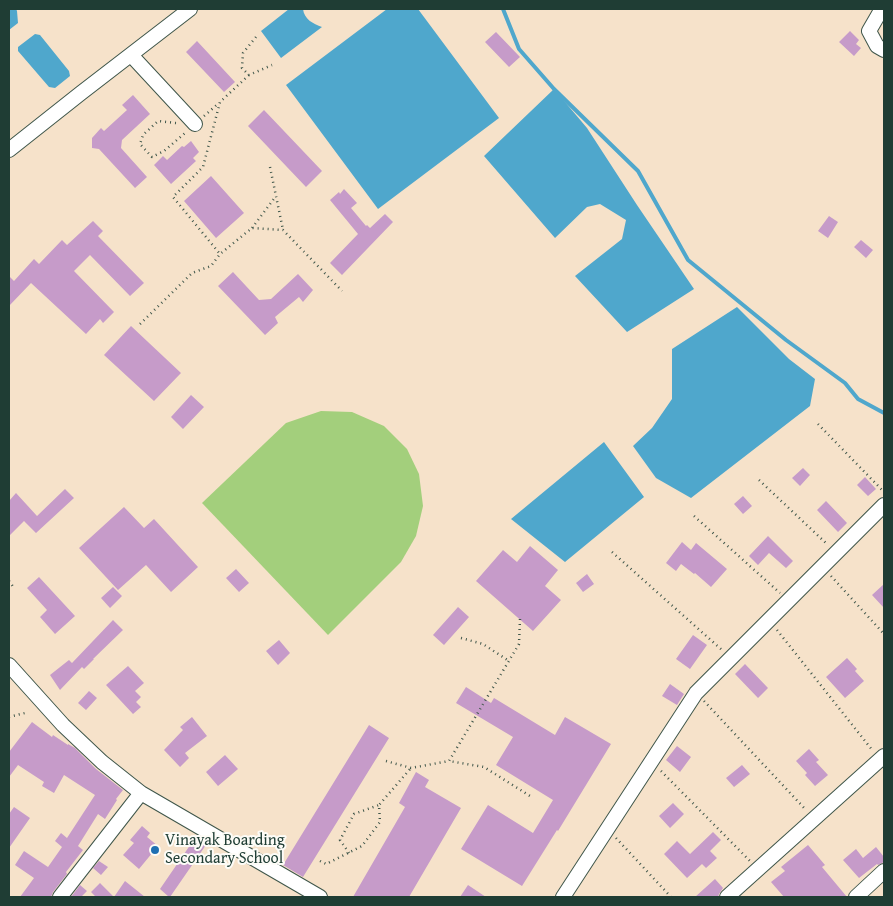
<!DOCTYPE html>
<style>
body{margin:0}
#map{position:relative;width:893px;height:906px;overflow:hidden;background:#f6e2ca;font-family:"Gentium Book Plus",serif}
canvas{display:block}
.frame{position:absolute;inset:0;border:10px solid #1f3d34;pointer-events:none}
</style>
<div id="map">
<canvas width="893" height="906"></canvas>
<div class="frame"></div>
</div>
<script>
const ctx = document.querySelector('canvas').getContext('2d');
ctx.lineJoin = 'round';
function fill(path, color) {
  ctx.fillStyle = color;
  ctx.fill(path, 'evenodd');
}
function trace(path, color, width, dash) {
  ctx.strokeStyle = color;
  ctx.lineWidth = width;
  ctx.lineCap = dash ? 'butt' : 'round';
  ctx.setLineDash(dash || []);
  ctx.stroke(path);
}
function write(font, color, halo, rows, align = 'center') {
  ctx.font = font + ' "Gentium Book Plus",serif';
  ctx.lineWidth = 4;
  ctx.setLineDash([]);
  ctx.textBaseline = 'middle';
  ctx.strokeStyle = halo;
  ctx.fillStyle = color;
  for (const [text, x, y, turn = 0] of rows) {
    ctx.save();
    ctx.translate(x, y);
    ctx.rotate((+turn || 0) * Math.PI / 180);
    ctx.textAlign = isNaN(turn) ? turn : align;
    if (halo) ctx.strokeText(text, 0, 0);
    ctx.fillText(text, 0, 0);
    ctx.restore();
  }
}
fill(new Path2D(`
 M321,411L352,412L384,426L407,449L419,474L423,506L416,536L401,562L328,635L202,503L286,423Z`), '#a3cf7c');
fill(new Path2D(`
 M9,9H16L17,11L18,23L9,30Z
 M289,9H303C304,19 313,24 322,27L281,58L261,31Z
 M387,9H418L499,118L378,209L286,85Z
 M35,34L40,35L69,71L70,76L55,88L49,87L18,51V47Z
 M554,89L587,128L637,205L694,289L627,332L575,276L622,239L626,220L600,204L587,207L555,238L484,156Z
 M737,307L789,359L815,379L810,406L691,498L656,478L633,446L652,428L672,399V349Z
 M604,442L644,497L565,562L511,519Z`), '#4fa7cc');
trace(new Path2D(`
 M503,9L519,49L554,89L638,171L688,260L786,340L845,383L858,399L884,413`), '#4fa7cc', 4);
fill(new Path2D(`
 M850,31L859,40L856,44L861,48L854,56L839,42Z
 M496,32L520,57L509,67L485,42Z
 M197,41L235,82L224,92L186,52Z
 M133,95L150,114L122,140L121,148L147,177L135,188L99,149L92,148V138L101,128L104,131L127,110L122,105Z
 M264,110L322,171L306,187L248,126Z
 M191,141L199,152L193,158L196,161L171,184L154,165L163,156L167,160L182,146L184,147Z
 M211,176L244,213L216,238L184,201Z
 M344,189L357,203L351,208L366,226L367,225L370,228L385,214L393,222L342,275L330,263L358,234L330,200L339,192L340,194Z
 M829,216L838,222L828,238L818,231Z
 M93,221L103,231L98,236L144,283L130,296L90,255L74,271L114,312L103,323L100,319L86,334L31,283L9,306V276L14,281L34,259L39,264L62,240L67,245Z
 M861,240L873,250L866,258L854,247Z
 M233,272L259,300L271,299L298,274L313,290L303,302L299,297L275,317L278,323L265,335L218,286Z
 M131,326L181,373L154,401L104,355Z
 M191,395L204,407L183,429L171,417Z
 M803,468L810,475L800,486L792,478Z
 M865,477L876,489L868,496L857,485Z
 M65,489L74,498L36,533L24,521L9,536V501L16,493L37,516Z
 M743,496L752,506L743,514L734,504Z
 M826,501L847,523L838,532L817,510Z
 M124,507L144,528L154,519L198,567L171,592L146,565L118,590L79,548Z
 M768,536L793,561L786,568L769,553L758,565L749,556Z
 M682,542L691,550L696,543L727,569L711,587L695,573L694,574L681,564L676,571L666,563Z
 M530,546L558,570L545,586L561,600L533,631L476,581L503,550L517,562Z
 M236,569L249,583L239,592L226,578Z
 M587,574L594,584L583,592L576,583Z
 M39,577L75,616L55,634L40,617L47,610L27,588Z
 M884,584V608L872,595Z
 M113,587L122,596L110,608L101,598Z
 M458,607L469,617L444,645L433,635Z
 M113,620L123,630L93,659H94L84,669L82,667L60,690L50,675L69,660L72,663Z
 M693,635L707,645L690,669L676,659Z
 M279,640L290,653L278,665L266,651Z
 M847,658L857,669L855,671L864,681L845,698L826,677Z
 M745,664L768,688L758,698L735,674Z
 M128,666L144,683L135,691L141,697L136,702L141,707L133,714L106,685Z
 M670,684L684,694L677,705L662,696Z
 M466,687L491,703L494,698L555,735L565,717L611,744L558,831L557,830L522,886L461,849L488,805L533,833L553,800L496,765L513,737L456,703Z
 M89,691L97,698L86,710L78,703Z
 M192,717L207,736L185,753L189,758L180,767L164,750L183,730L180,727Z
 M32,722L52,737L53,735L68,745V744L75,748L96,769L123,790L116,799L117,800L105,819L98,814L78,846L83,850L66,872L67,874L53,892L51,897H20L34,878L15,865L24,851L48,867L62,847L55,841L61,833L67,838L95,795L64,775L54,793L42,786L44,782L18,765L9,777V752Z
 M369,725L389,738L303,877L283,865Z
 M677,746L691,757L680,772L666,760Z
 M809,749L819,760L816,762L828,775L815,786L805,775L807,773L796,761Z
 M225,755L238,769L218,786L206,772Z
 M742,765L750,774L734,787L726,778Z
 M416,772L429,780L425,787L461,808L409,897H353L405,807L399,803Z
 M673,803L684,814L670,828L659,816Z
 M14,807L30,818L9,848V814Z
 M142,826L150,833L147,837L158,846L139,869L123,855L134,843L130,840Z
 M713,832L721,840L710,851L717,858L706,868L702,864L687,878L664,854L677,841L690,854Z
 M197,835L208,842L170,897H169L160,889Z
 M808,845L825,865L822,867L847,897H784L771,882L785,871L781,867Z
 M876,847L884,857V862L878,865L877,864L859,878L843,860L856,849L863,858Z
 M99,861L108,867L101,875L93,868Z
 M715,879L723,888L719,894L718,897H695Z
 M125,881L145,897H96L91,892L100,883L114,897Z
 M80,885L87,891L81,897H71Z
 M468,885L486,897H460Z`), '#c69bc9');
const minor = new Path2D(`
 M883,9L880,12L869,31L877,46L884,50
 M131,55L195,124
 M9,150L81,93L190,9
 M9,665L63,725L102,762L141,793L320,897
 M60,897L141,793
 M563,897L696,693L884,505
 M727,897L884,756
 M856,897L884,871`);
trace(minor, '#3f564a', 16);
trace(new Path2D(`
 M256,37L243,53L242,68L249,75L272,65
 M249,75L220,102L203,167L173,197L220,254L252,228L283,230L342,291
 M204,116L219,103
 M176,123L158,121L143,135L140,144L152,157L164,151L185,133
 M270,167L283,230
 M252,228L276,196
 M140,324L192,273L211,266L220,254
 M818,424L884,492
 M759,480L828,545
 M694,516L780,593
 M612,552L722,650
 M831,576L884,634
 M9,581L14,588
 M520,619L519,644L449,761L484,767L530,796
 M777,630L873,751
 M461,638L483,644L509,661
 M704,701L806,810
 M9,717L25,713
 M386,761L411,768L449,761
 M661,771L750,861
 M616,838L671,897
 M349,853L340,840L354,814L379,805
 M320,861L326,864L362,846L380,822L379,805L411,768`), '#3f564a', 2.5, [1, 4]);
trace(minor, '#fff', 14);
for (const [x, y, r, color] of [
 [155,850,5,"#1f6fb2"]
]) {
  const dot = new Path2D();
  dot.arc(x, y, r, 0, 2 * Math.PI);
  ctx.fillStyle = color;
  ctx.fill(dot);
  trace(dot, '#fdfcf7', 2);
}
write('16px', '#1f3d34', '#fdfcf7', [
 ["Vinayak Boarding",165,841],
 ["Secondary School",165,859]
], 'left');
</script>
